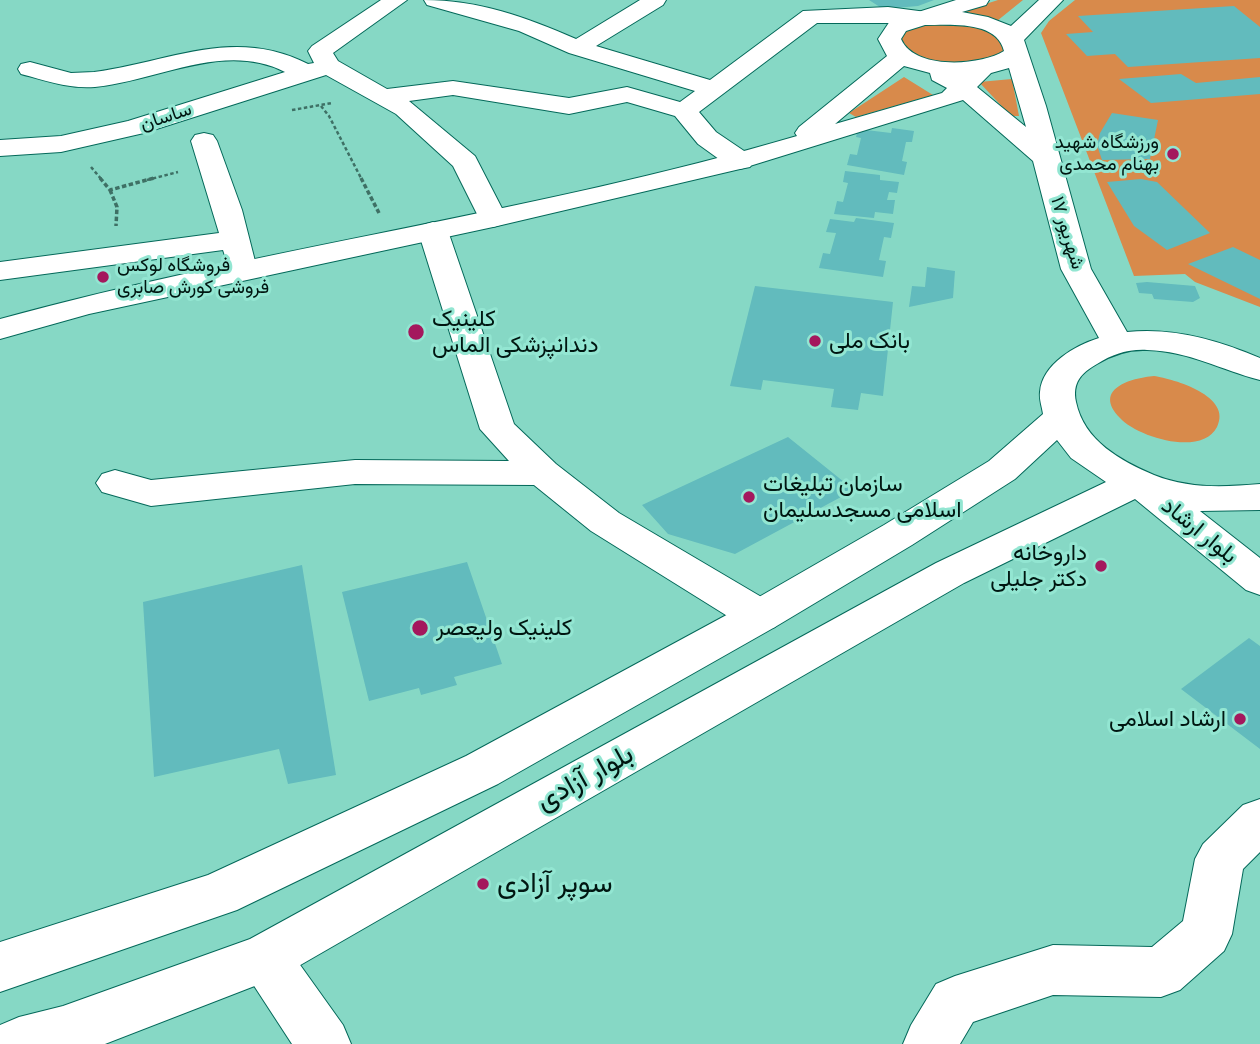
<!DOCTYPE html>
<meta charset="utf-8">
<style>
body{margin:0}
canvas{display:block;background:#86d8c5}
</style>
<canvas width="1260" height="1044"></canvas>
<script>
const ctx = document.querySelector('canvas').getContext('2d');
ctx.lineJoin = 'round';
function fill(path, color) {
  ctx.fillStyle = color;
  ctx.fill(path, 'evenodd');
}
function trace(path, color, width, dash) {
  ctx.strokeStyle = color;
  ctx.lineWidth = width;
  ctx.lineCap = dash ? 'butt' : 'round';
  ctx.setLineDash(dash || []);
  ctx.stroke(path);
}
function write(font, color, halo, rows, align = 'center') {
  ctx.font = font + ' Karla,Vazirmatn,sans-serif';
  ctx.lineWidth = 6;
  ctx.setLineDash([]);
  ctx.textBaseline = 'middle';
  ctx.strokeStyle = halo;
  ctx.fillStyle = color;
  for (const [text, x, y, turn = 0] of rows) {
    ctx.save();
    ctx.translate(x, y);
    ctx.rotate((+turn || 0) * Math.PI / 180);
    ctx.textAlign = isNaN(turn) ? turn : align;
    if (halo) ctx.strokeText(text, 0, 0);
    ctx.fillText(text, 0, 0);
    ctx.restore();
  }
}
fill(new Path2D(`
 M998,0H1023L997,21L964,11Z
 M1075,0H1260V307L1195,282L1185,274L1134,276L1041,33L1049,21Z
 M925,22L975,25L1001,37L1005,51L973,66L920,59L900,46L902,31Z
 M904,77L933,95L856,117L849,113Z
 M1012,79L1019,116H1011L979,82Z
 M1154,376C1174,379 1233,396 1217,427C1202,457 1137,437 1120,418C1092,389 1131,378 1154,376Z`), '#d88a4b');
fill(new Path2D(`
 M869,0H934L918,6L883,9Z
 M1234,6L1260,27V58L1128,67L1115,54L1087,56L1066,34L1093,32L1078,16Z
 M1181,74L1196,83L1260,77V94L1151,103L1119,79Z
 M1112,113L1158,120L1150,159L1102,160L1097,145L1100,133Z
 M892,128L914,131L912,142H906L902,161L907,162L904,175L847,165L850,154L857,155L861,138L856,137L858,129L891,133Z
 M845,171L880,175V180L899,182L897,193L889,192L887,200H895L893,214L875,212L874,218L834,214L837,201L843,202L848,183L843,182Z
 M1141,179L1157,182L1210,233L1167,250L1134,226L1107,182Z
 M856,218L894,223L891,238L884,237L879,260L886,261L883,277L819,268L823,253L830,254L836,233L826,232L830,219L854,222Z
 M1233,247L1260,260V299L1188,264Z
 M927,267L955,271L953,298L909,307L912,286L925,287Z
 M1147,282L1195,286L1200,298L1193,302L1154,299L1152,294L1139,293L1136,283Z
 M755,286L893,302L883,396L861,393L858,410L831,407L834,389L763,380L761,390L730,386Z
 M788,437L854,490L735,554L668,534L642,505Z
 M467,562L502,664L454,677L457,685L421,695L419,688L369,701L342,592Z
 M302,565L336,775L288,784L279,749L154,777L143,602Z
 M1249,638L1260,646V749L1181,689Z`), '#62bbbd');
const minor = new Path2D(`
 M381,0H407L333,53L338,61L387,89L453,81L569,98L627,87L680,102L695,91L569,53L519,31L427,5L424,0C478,0 526,17 576,39L640,0H666L663,5L596,46L710,80L803,11L888,7L934,13L937,18L934,23H817L699,112L716,132L750,155L754,161L750,167L740,169L730,167L698,144L675,116L627,102L569,114L453,95L409,101L475,156L507,218L503,224L493,227L483,224L479,218L453,166L396,114L326,75L144,133L61,152L0,156V140L61,136L128,121L285,72C224,41 158,81 95,87C69,89 47,81 21,74L18,69L21,64L30,62L71,73L94,72C170,62 234,26 308,64L314,63L308,51L312,46Z
 M204,133L213,135L217,141L242,210L256,265L252,271L241,274L230,271L223,250L0,280V262L219,233L191,141L195,135Z
 M433,222L443,225L448,231L514,424L556,464L619,513L775,605L781,616L775,627L760,632L745,627L591,531L534,485L355,484L151,506L102,492L96,483L102,474L115,470L151,480L355,460L509,461L480,429L418,231L423,225Z
 M1260,799V852L1243,869L1232,934L1224,951L1180,990L1161,997L1053,995L973,1022L960,1044H903L911,1025L936,984L955,976L1053,945L1152,947L1183,921L1195,859L1203,844L1243,805Z
 M265,933L283,941L343,1025L351,1044H292L247,975L239,958L247,941Z`);
const major = new Path2D(`
 M956,0H989L986,5L962,12L988,17L1011,26L1039,0H1063L1024,40L1046,106L1091,269L1127,332C1173,327 1218,340 1260,358V380C1221,370 1189,351 1147,350C1128,349 1113,354 1097,364C1081,373 1072,383 1076,402C1084,441 1121,461 1154,475C1188,489 1225,487 1260,484V510L1200,511L1260,558V595L1246,590L1135,499L964,583L283,975L105,1044H0V1025L19,1017L63,1006L250,939L936,563L1106,482L1071,458L1057,440L1015,479L912,545L775,627L498,784L237,910L0,992V942L208,875L466,756L745,605L884,525L989,461L1043,414C1042,407 1039,399 1040,392C1042,364 1076,345 1099,338L1061,269L1033,161L963,100L740,169L493,227L89,314L0,339V319C263,247 535,213 797,136L795,133L799,127L887,56L878,39L890,21ZM925,25C949,25 997,20 1004,51C980,66 914,70 901,39L906,31ZM904,66L930,73L932,80L947,88L942,93L835,124ZM1009,68L1026,127L977,87L991,73Z`);
trace(minor, '#04695a', 2);
trace(major, '#04695a', 2);
trace(new Path2D(`
 M321,106L329,116L362,180
 M292,110L332,103
 M91,167L102,180
 M147,180L178,172`), '#3e7065', 2.5, [3.5, 2.5]);
trace(new Path2D(`
 M100,178L110,190L154,178
 M361,178L379,213
 M110,190L117,207L116,226`), '#3e7065', 3.5, [4.5, 2.5]);
fill(minor, '#fff');
fill(major, '#fff');
for (const [x, y, r, color] of [
 [1173,154,7,"#a4185d"],
 [103,277,7,"#a4185d"],
 [416,332,9,"#a4185d"],
 [815,341,7,"#a4185d"],
 [749,497,7,"#a4185d"],
 [1101,566,7,"#a4185d"],
 [420,628,9,"#a4185d"],
 [1240,719,7,"#a4185d"],
 [483,884,7,"#a4185d"]
]) {
  const dot = new Path2D();
  dot.arc(x, y, r, 0, 2 * Math.PI);
  ctx.fillStyle = color;
  ctx.fill(dot);
  trace(dot, '#93e6d2', 2.5);
}
write('19px', '#001611', '#93e6d2', [
 ["ساسان",166,117,-18],
 ["۱۷ شهریور",1067,233,73]
]);
write('19px', '#001611', '#93e6d2', [
 ["ورزشگاه شهید",1159,143],
 ["بهنام محمدی",1159,165],
 ["فروشگاه لوکس",117,266,"left"],
 ["فروشی کورش صابری",117,288,"left"]
], 'right');
write('23px', '#001611', '#93e6d2', [
 ["کلینیک",432,319],
 ["دندانپزشکی الماس",432,345],
 ["بانک ملی",829,341],
 ["سازمان تبلیغات",763,484],
 ["اسلامی مسجدسلیمان",763,510],
 ["داروخانه",1087,553,"right"],
 ["دکتر جلیلی",1087,579,"right"],
 ["کلینیک ولیعصر",436,628],
 ["ارشاد اسلامی",1226,719,"right"]
], 'left');
write('23px', '#001611', '#93e6d2', [
 ["بلوار ارشاد",1199,531,39]
]);
write('28px', '#001611', '#93e6d2', [
 ["بلوار آزادی",585,778,-29]
]);
write('28px', '#001611', '#93e6d2', [
 ["سوپر آزادی",497,884]
], 'left');
</script>
